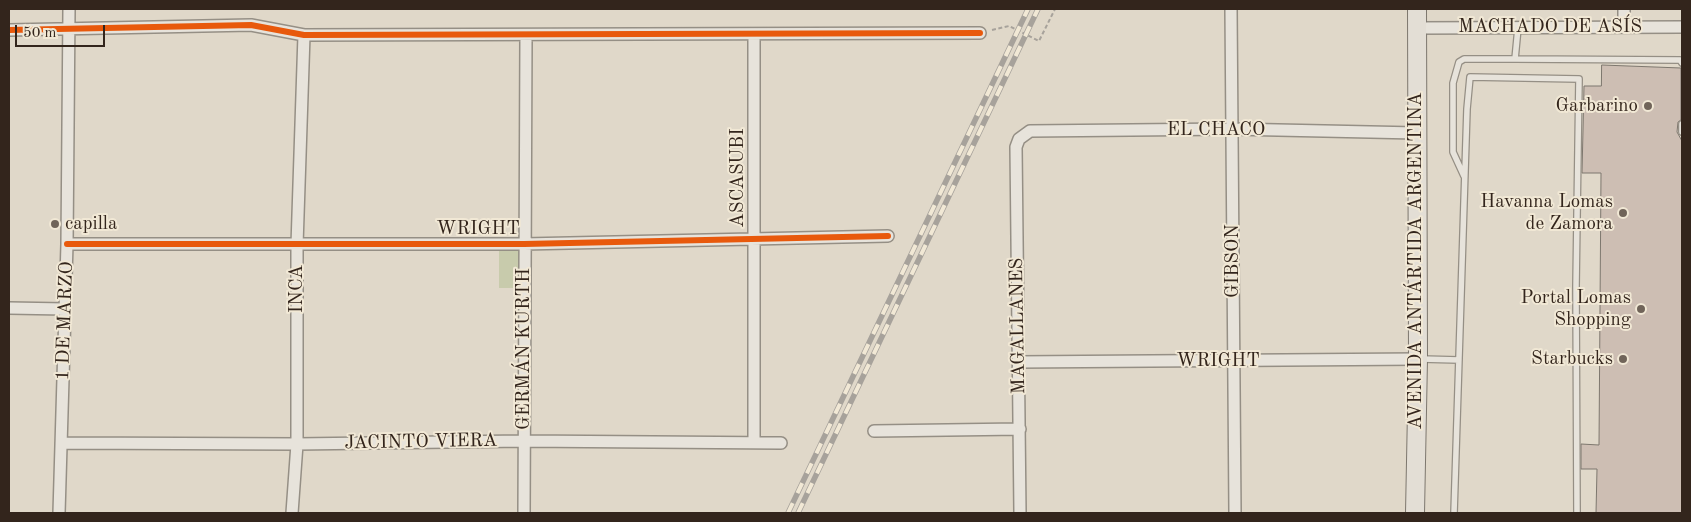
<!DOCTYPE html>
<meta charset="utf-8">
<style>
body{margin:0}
#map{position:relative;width:1691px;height:522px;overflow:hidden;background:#e0d8c9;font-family:"Old Standard TT",serif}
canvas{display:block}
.frame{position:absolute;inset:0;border:10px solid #33251c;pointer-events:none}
.scale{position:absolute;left:15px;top:25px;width:90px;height:22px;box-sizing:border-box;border:2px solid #33251c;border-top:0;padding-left:6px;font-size:15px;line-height:18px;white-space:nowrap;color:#33251c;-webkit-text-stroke:4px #f1e8d5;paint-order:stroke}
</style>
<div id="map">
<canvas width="1691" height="522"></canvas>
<div class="frame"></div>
<div class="scale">50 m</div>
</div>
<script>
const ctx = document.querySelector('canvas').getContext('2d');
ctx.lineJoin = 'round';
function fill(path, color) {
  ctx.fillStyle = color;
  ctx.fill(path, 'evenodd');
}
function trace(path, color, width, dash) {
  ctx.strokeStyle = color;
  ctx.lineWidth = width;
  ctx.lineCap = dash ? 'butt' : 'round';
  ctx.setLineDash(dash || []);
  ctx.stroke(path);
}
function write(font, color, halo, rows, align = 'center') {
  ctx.font = font + ' "Old Standard TT",serif';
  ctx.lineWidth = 4;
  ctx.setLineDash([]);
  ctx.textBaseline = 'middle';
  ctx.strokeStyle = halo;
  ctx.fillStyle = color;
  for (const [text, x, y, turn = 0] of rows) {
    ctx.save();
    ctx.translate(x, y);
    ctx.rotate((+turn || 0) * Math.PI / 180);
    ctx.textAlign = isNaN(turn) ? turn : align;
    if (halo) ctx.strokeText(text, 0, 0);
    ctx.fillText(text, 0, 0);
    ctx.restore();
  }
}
fill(new Path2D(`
 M499,247H519V288H499Z`), '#c8cbac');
const building = new Path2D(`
 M1602,65L1681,68V120L1678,122L1677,132L1682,141V513H1596L1597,469H1581V444L1599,445L1601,173H1582L1584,86H1601Z`);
fill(building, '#cdbeb3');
trace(building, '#7d776e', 1);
const lane = new Path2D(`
 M1515,59L1680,60L1682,63
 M1682,124V132
 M1464,176L1453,152V83L1459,62L1464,59H1515L1518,28
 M1421,359L1459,360
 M1454,513L1467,109L1470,77L1579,79L1576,286L1577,513`);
const street = new Path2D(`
 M1231,9L1235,513
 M1624,9V27
 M1417,28L1682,27
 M9,30L251,25L304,35L980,33
 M754,35V441
 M67,244H524L888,236
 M9,308L65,309
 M1018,362L1418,359
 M874,431L1020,429
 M61,443L297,444L523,441L781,443
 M59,513L67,244L69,9
 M292,513L297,444V245L304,35
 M524,513L526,36
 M1020,513L1016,147L1019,139L1030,131L1232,129L1416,133`);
const primary = new Path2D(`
 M1415,513L1418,359L1417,9`);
trace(lane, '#958f85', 8);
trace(street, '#958f85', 14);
trace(primary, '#7d776e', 20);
trace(new Path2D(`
 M992,30L1009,26L1039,41L1055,9`), '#a7a29b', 2, [4, 2.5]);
trace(lane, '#e7e3db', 5.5);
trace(street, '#e7e3db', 11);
trace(primary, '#e3ded5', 18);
const rail = new Path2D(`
 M788,513L1028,9
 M798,513L1038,9`);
trace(rail, '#a7a29b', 5.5);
trace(rail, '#f1e8d5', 4, [11]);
trace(new Path2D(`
 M9,30L251,25L304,35L980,33
 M67,244H524L888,236`), '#e8590c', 6);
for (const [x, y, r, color] of [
 [1648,106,5,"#706459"],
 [1623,213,5,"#706459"],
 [55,224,5,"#706459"],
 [1641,309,5,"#706459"],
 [1623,359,5,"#706459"]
]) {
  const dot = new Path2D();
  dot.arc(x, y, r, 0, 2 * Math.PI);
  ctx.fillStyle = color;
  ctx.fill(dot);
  trace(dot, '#f1e8d5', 2);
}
write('19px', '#33251c', '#f1e8d5', [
 ["MACHADO DE ASÍS",1550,27],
 ["EL CHACO",1216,130],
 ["ASCASUBI",738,178,-90],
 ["WRIGHT",478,229],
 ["GIBSON",1233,261,-90],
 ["AVENIDA ANTÁRTIDA ARGENTINA",1416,261,-90],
 ["INCA",297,289,-90],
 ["1 DE MARZO",65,321,-88],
 ["MAGALLANES",1018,326,-91],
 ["GERMÁN KURTH",524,349,-90],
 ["WRIGHT",1218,361],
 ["JACINTO VIERA",421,442,-1]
]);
write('19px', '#33251c', '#f1e8d5', [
 ["Garbarino",1638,106],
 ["Havanna Lomas",1613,202],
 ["de Zamora",1613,224],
 ["capilla",65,224,"left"],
 ["Portal Lomas",1631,298],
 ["Shopping",1631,320],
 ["Starbucks",1613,359]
], 'right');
</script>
